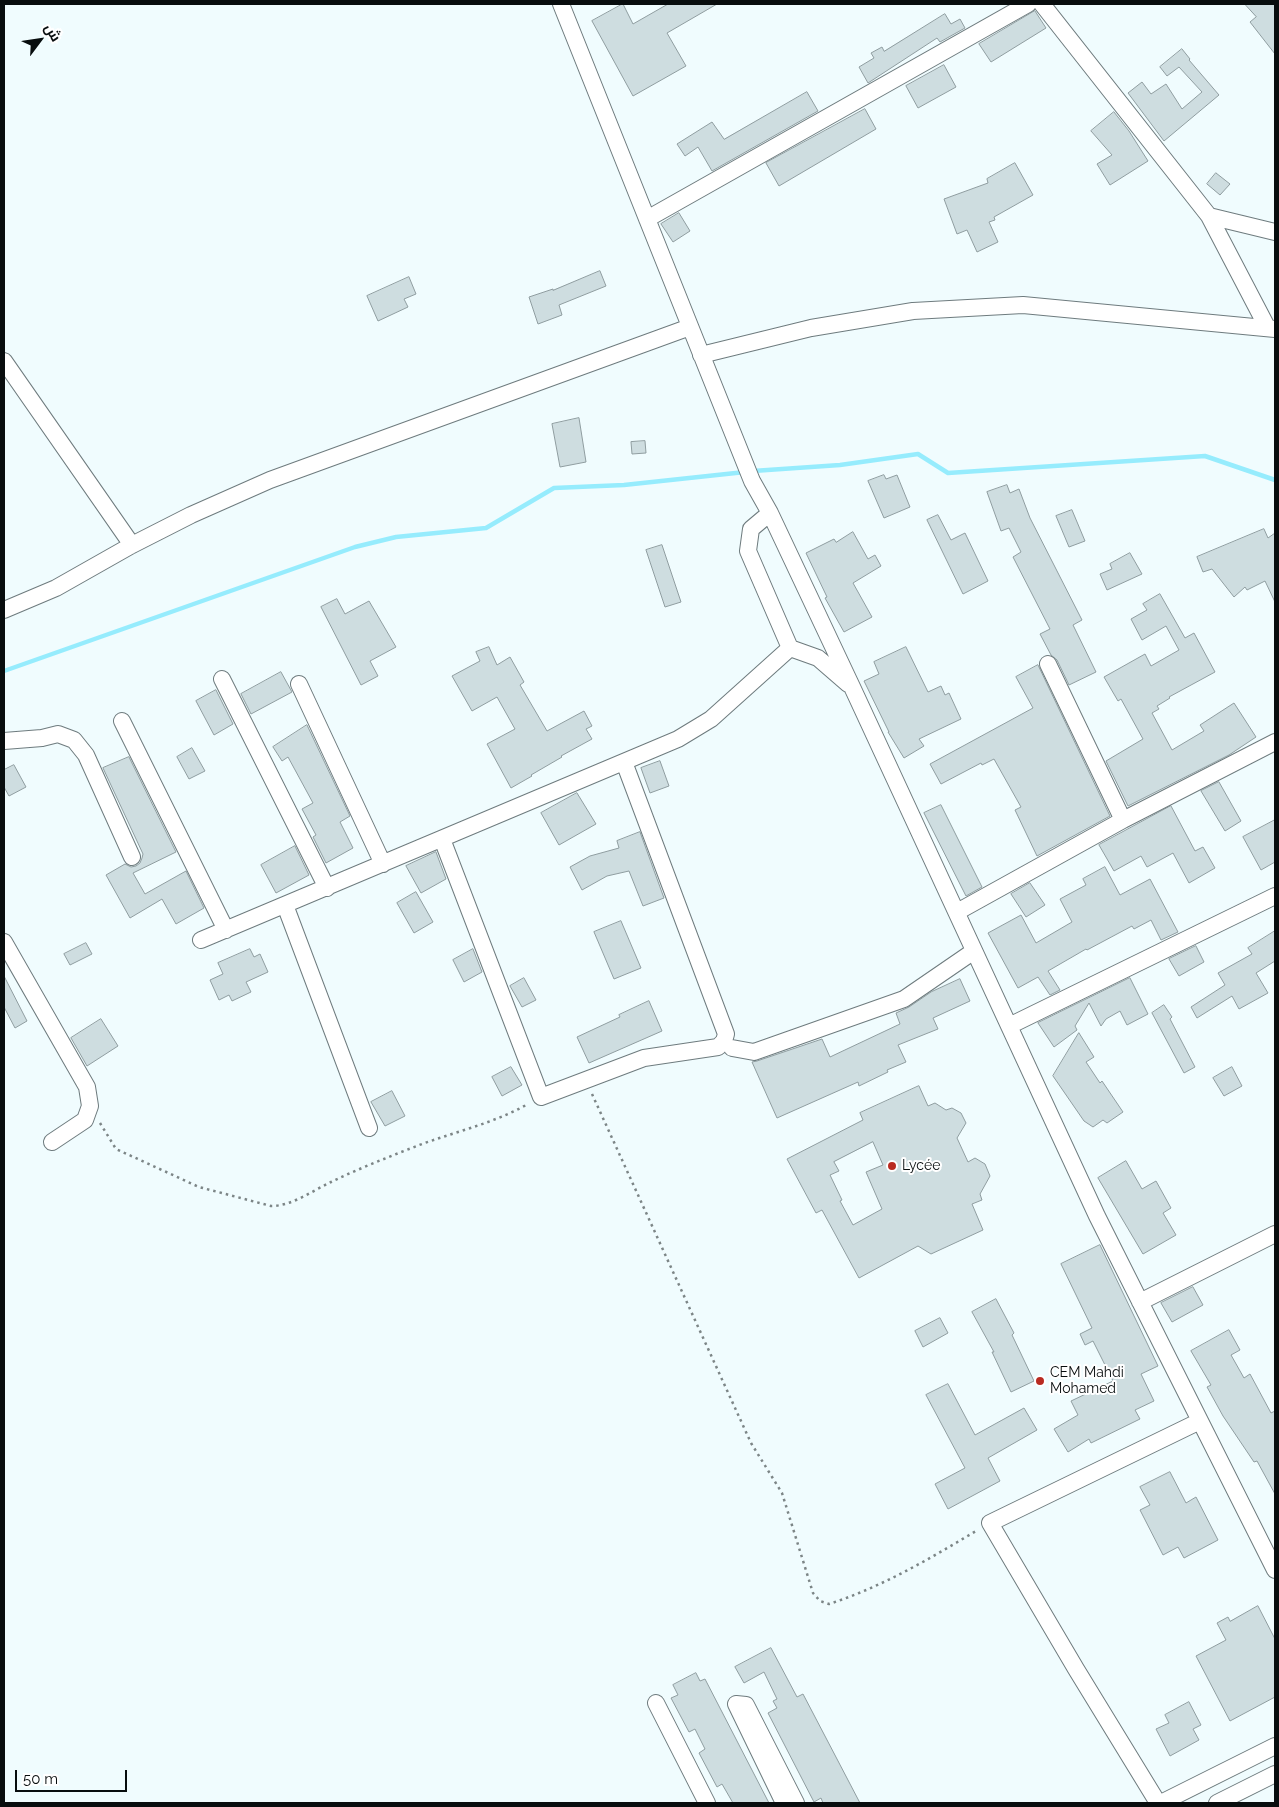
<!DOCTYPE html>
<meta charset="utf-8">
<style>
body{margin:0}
#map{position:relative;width:1279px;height:1807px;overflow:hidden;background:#f0fcfe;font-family:Raleway,Cairo,sans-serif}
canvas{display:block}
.frame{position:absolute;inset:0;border:5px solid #080d0e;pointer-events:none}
.north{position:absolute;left:15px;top:15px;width:50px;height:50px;-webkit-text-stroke:4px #fff;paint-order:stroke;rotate:59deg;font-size:14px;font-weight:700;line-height:20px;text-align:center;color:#080d0e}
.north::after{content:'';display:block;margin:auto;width:18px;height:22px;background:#080d0e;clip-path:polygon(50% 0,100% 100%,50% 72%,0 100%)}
.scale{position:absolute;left:15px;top:1770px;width:112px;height:22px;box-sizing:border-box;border:2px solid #080d0e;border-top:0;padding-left:6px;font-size:15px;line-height:18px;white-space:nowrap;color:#080d0e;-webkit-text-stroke:4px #fff;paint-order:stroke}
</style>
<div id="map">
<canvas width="1279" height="1807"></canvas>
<div class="frame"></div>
<div class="north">ش</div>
<div class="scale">50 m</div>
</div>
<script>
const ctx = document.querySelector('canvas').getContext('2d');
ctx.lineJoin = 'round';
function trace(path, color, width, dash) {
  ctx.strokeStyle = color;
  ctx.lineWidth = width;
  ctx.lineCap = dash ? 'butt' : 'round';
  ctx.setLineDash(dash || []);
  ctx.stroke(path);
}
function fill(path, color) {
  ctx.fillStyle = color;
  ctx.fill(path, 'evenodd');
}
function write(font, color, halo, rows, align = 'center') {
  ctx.font = font + ' Raleway,sans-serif';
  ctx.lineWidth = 4;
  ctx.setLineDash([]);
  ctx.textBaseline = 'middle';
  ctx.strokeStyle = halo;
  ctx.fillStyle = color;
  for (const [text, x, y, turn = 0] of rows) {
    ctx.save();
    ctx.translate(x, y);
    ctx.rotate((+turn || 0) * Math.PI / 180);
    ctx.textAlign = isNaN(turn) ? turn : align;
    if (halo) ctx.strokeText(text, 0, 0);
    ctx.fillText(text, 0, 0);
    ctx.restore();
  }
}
trace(new Path2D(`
 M753,471L840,465L918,454L948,473L1205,456L1275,480
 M4,671L355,547L396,537L486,528L554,488L624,485L745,472`), '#96ecfd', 4.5);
const building = new Path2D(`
 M623,4L633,24L668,4H717L667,33L686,66L633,96L592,21Z
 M1245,4H1275V54L1250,22L1256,17Z
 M1035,11L1046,28L991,62L979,44Z
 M945,14L951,24L960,19L965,28L940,42L937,38L868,83L859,67L874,58L871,53L882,47L884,51Z
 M1182,49L1190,59L1189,60L1219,95L1164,141L1128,93L1142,82L1151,94L1166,84L1182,109L1202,92L1179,67L1167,76L1160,67Z
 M944,65L956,87L918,108L906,86Z
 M807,92L818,111L712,171L698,147L685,156L677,144L712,122L724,139Z
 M865,109L876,129L779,186L766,163Z
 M1114,112L1129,131L1148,161L1110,185L1097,164L1112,155L1091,131Z
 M1015,163L1033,195L994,217L995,220L989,222L998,242L977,252L967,230L957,234L944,199L988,183L987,179Z
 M1216,173L1230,184L1220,195L1207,184Z
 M679,213L690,231L673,242L661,224Z
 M600,271L606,286L559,305L562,315L538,324L529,297L553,289V290Z
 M409,277L416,294L404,299L408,307L378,321L367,296Z
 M579,418L586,462L560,467L552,424Z
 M645,441L646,453L632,454L631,442Z
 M884,475L886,479L897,475L910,507L884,518L868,481Z
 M1007,485L1010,493L1019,489L1030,518L1082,620L1073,625L1096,672L1069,685L1057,660L1051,655L1040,634L1050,629L1013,557L1021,552L1009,528L1001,531L987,492Z
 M1072,510L1085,541L1069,547L1056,516Z
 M938,515L951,540L965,533L988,581L963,594L927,520Z
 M1264,529L1268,538L1275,533V602L1265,581L1247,590L1245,587L1234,597L1212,569L1203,572L1197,557Z
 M853,532L868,559L875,555L881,566L853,583L872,617L844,632L825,598L827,597L806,553L834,539L836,542Z
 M662,545L681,602L665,607L646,550Z
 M1130,553L1142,574L1107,590L1100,574L1112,569L1110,564Z
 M1160,594L1185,638L1194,633L1215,672L1169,697L1170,698L1157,706L1159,709L1152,713L1172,750L1204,731L1200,725L1234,703L1256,737L1229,755L1128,806L1106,761L1143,739L1121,699L1118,701L1104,677L1145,654L1151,666L1179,650L1166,626L1142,640L1131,619L1147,610L1143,604Z
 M337,599L345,614L369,601L396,647L370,661L378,676L361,685L321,607Z
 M489,647L497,665L510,657L524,682L520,685L547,731L584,711L592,726L586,729L592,739L561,756L562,757L531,775L532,776L511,788L487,744L515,729L497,697L472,711L452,676L480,661L476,652Z
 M906,647L928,692L941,686L945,695L949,693L961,719L919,739L924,746L904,758L888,732H889L864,681L879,674L874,662Z
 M1038,665L1110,816L1037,856L1015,810L1021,807L994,759L982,765L981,763L941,784L930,764L1033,708L1016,677Z
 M281,672L292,692L251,714L241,694Z
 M216,690L233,724L214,735L196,701Z
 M307,725L350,816L340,822L353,848L326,863L313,837L316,835L302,809L313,803L288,757L282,761L273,747Z
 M192,748L205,771L189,779L177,757Z
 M129,757L176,852L133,873L145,894L186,871L204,908L176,924L162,899L130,918L106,875L125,864L131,867L136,866L140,863L142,858L143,854L103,768Z
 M660,761L669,786L650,793L641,768Z
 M14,765L26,787L9,796L4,787V770Z
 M1219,782L1241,821L1225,831L1201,791Z
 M577,793L596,824L559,845L541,813Z
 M941,805L982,887L966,896L924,813Z
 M1171,806L1195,851L1203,847L1215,868L1189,883L1173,853L1147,867L1141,856L1114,871L1099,845Z
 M1275,820V862L1261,870L1243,837Z
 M640,832L664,898L643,906L629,871L607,876L582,890L570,867L590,856L619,848L617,841Z
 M295,846L309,875L276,893L261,865Z
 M436,852L446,879L421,893L406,866Z
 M1105,867L1120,895L1150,879L1178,932L1161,940L1151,920L1134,929L1132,926L1087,950L1086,949L1048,971L1060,990L1050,995L1038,977L1018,988L988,933L1021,915L1036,943L1072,922L1060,899L1086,885L1083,879Z
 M1030,883L1045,905L1026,917L1011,894Z
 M416,892L433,922L414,933L397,903Z
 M621,921L641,968L614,979L594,932Z
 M1275,931V961L1256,973L1268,993L1239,1009L1232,996L1197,1018L1191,1007L1225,985L1218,973L1252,954L1248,948Z
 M86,943L92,954L70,965L64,954Z
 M1196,946L1204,962L1179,976L1169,959Z
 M250,949L254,957L260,954L268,972L246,982L251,992L232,1001L229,995L219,1000L210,980L223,974L218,963Z
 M473,949L482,972L464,982L453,960Z
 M4,976L27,1021L15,1028L4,1007Z
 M524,978L536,1000L522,1007L510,986Z
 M1130,978L1148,1014L1127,1025L1120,1011L1106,1019L1101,1026L1089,1003L1075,1026L1077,1030L1054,1047L1038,1023Z
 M960,979L970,1001L933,1018L938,1029L898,1045L906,1062L887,1070L888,1072L859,1086L858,1082L777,1118L752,1062L757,1061L822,1039L830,1057L900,1024L896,1013L909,1007L931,992Z
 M649,1001L662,1031L589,1063L577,1037L620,1017L619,1015Z
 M1164,1005L1172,1017L1170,1019L1195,1067L1184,1073L1152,1013Z
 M101,1019L118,1046L87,1066L71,1038Z
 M1079,1033L1094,1057L1086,1062L1100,1083L1102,1081L1123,1112L1107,1123L1103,1120L1093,1127L1084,1121L1053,1076Z
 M511,1067L522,1085L502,1096L492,1077Z
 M1232,1067L1242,1086L1224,1096L1213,1078Z
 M919,1086L928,1106L935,1103L946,1110L952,1108L961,1113L966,1123L957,1138L968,1162L975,1158L985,1164L990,1176L980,1194L982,1200L972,1204L983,1230L931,1254L918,1246L859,1278L822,1210L816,1213L787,1159L863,1120L860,1113ZM873,1142L883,1165L866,1172L882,1209L853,1225L840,1201L842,1200L830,1175L839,1171L834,1162Z
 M392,1091L405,1116L385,1126L371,1102Z
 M1126,1161L1142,1189L1156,1181L1171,1208L1163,1213L1176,1235L1143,1254L1098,1178Z
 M1100,1245L1158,1366L1141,1374L1154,1401L1135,1410L1140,1419L1091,1443L1089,1439L1068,1452L1054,1429L1078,1415L1071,1401L1113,1381L1093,1341L1085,1345L1080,1334L1092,1328L1061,1264Z
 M1193,1287L1203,1305L1172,1322L1161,1303Z
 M996,1299L1014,1333L1012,1335L1034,1381L1011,1392L992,1352H994L972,1312Z
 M940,1318L948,1333L923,1347L915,1331Z
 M1229,1330L1240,1350L1231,1355L1244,1378L1250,1374L1271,1413L1275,1411V1494L1257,1461L1254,1462L1223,1416L1207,1387L1211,1385L1191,1351Z
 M948,1384L975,1435L1024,1408L1037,1430L988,1458L1000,1481L948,1509L935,1484L965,1468L926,1395Z
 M1170,1472L1186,1503L1196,1497L1218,1540L1184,1558L1178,1547L1163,1555L1140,1510L1150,1505L1140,1487Z
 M1258,1606L1275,1639V1697L1230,1721L1196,1656L1226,1640L1217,1623L1228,1617L1230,1621Z
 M771,1648L797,1697L803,1694L860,1803H823L821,1798L814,1802L768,1713L777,1708L773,1701L777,1699L764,1672L744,1683L735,1667Z
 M696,1673L700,1681L705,1679L769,1803H733L722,1784L717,1787L699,1753L705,1749L695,1729L689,1732L671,1698L678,1695L673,1685Z
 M1189,1702L1201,1725L1193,1729L1199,1740L1170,1756L1156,1729L1169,1723L1165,1715Z`);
fill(building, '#cedde0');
trace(building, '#8f9da0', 1);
const minor = new Path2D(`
 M561,4L752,481L770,513L853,689L1097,1216L1275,1570
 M1042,4L1209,216L1275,232
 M1209,216L1267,327
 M647,219L1028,4
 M701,355L811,328L913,311L1023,305L1275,329
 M4,361L132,545
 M770,513L751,529L748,551L790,648L818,658L848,684
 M4,610L56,588L132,545L191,515L270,480L690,327
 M1048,664L1123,820
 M222,679L327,888
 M299,684L383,864
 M122,721L226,930
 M4,741L42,738L58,734L74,740L86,755L132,857
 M442,839L541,1097L644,1058L718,1047L724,1041L726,1034L624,762
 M285,905L369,1128
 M957,912L1123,820L1275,742
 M201,940L678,739L711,719L790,648
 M4,942L87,1087L90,1106L85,1120L52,1142
 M1009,1026L1275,896
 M732,1048L754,1052L904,999L974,951
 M1140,1302L1275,1234
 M656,1703L707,1803
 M784,1803L736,1704L746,1705L796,1803
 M1158,1803L1076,1669L990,1523L1200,1421
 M1161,1803L1275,1746
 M1217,1803L1275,1774`);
trace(minor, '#6e7b7e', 18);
trace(new Path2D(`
 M592,1094L751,1443L782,1493L813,1593L820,1601L829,1604C882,1587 929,1559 976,1531
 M100,1123L116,1149L199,1187L271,1206C292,1206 312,1191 331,1182C360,1168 391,1156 422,1144C458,1131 494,1123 528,1104`), '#7c8586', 2.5, [2.5, 4]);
trace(minor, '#fff', 16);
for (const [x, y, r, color] of [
 [892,1166,5,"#b92b21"],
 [1040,1381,5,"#b92b21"]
]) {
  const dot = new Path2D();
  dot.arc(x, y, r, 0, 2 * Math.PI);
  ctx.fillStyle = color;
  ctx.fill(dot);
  trace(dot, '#fff', 2);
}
write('14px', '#080d0e', '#fff', [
 ["Lycée",902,1166],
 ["CEM Mahdi",1050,1373],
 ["Mohamed",1050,1389]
], 'left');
</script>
